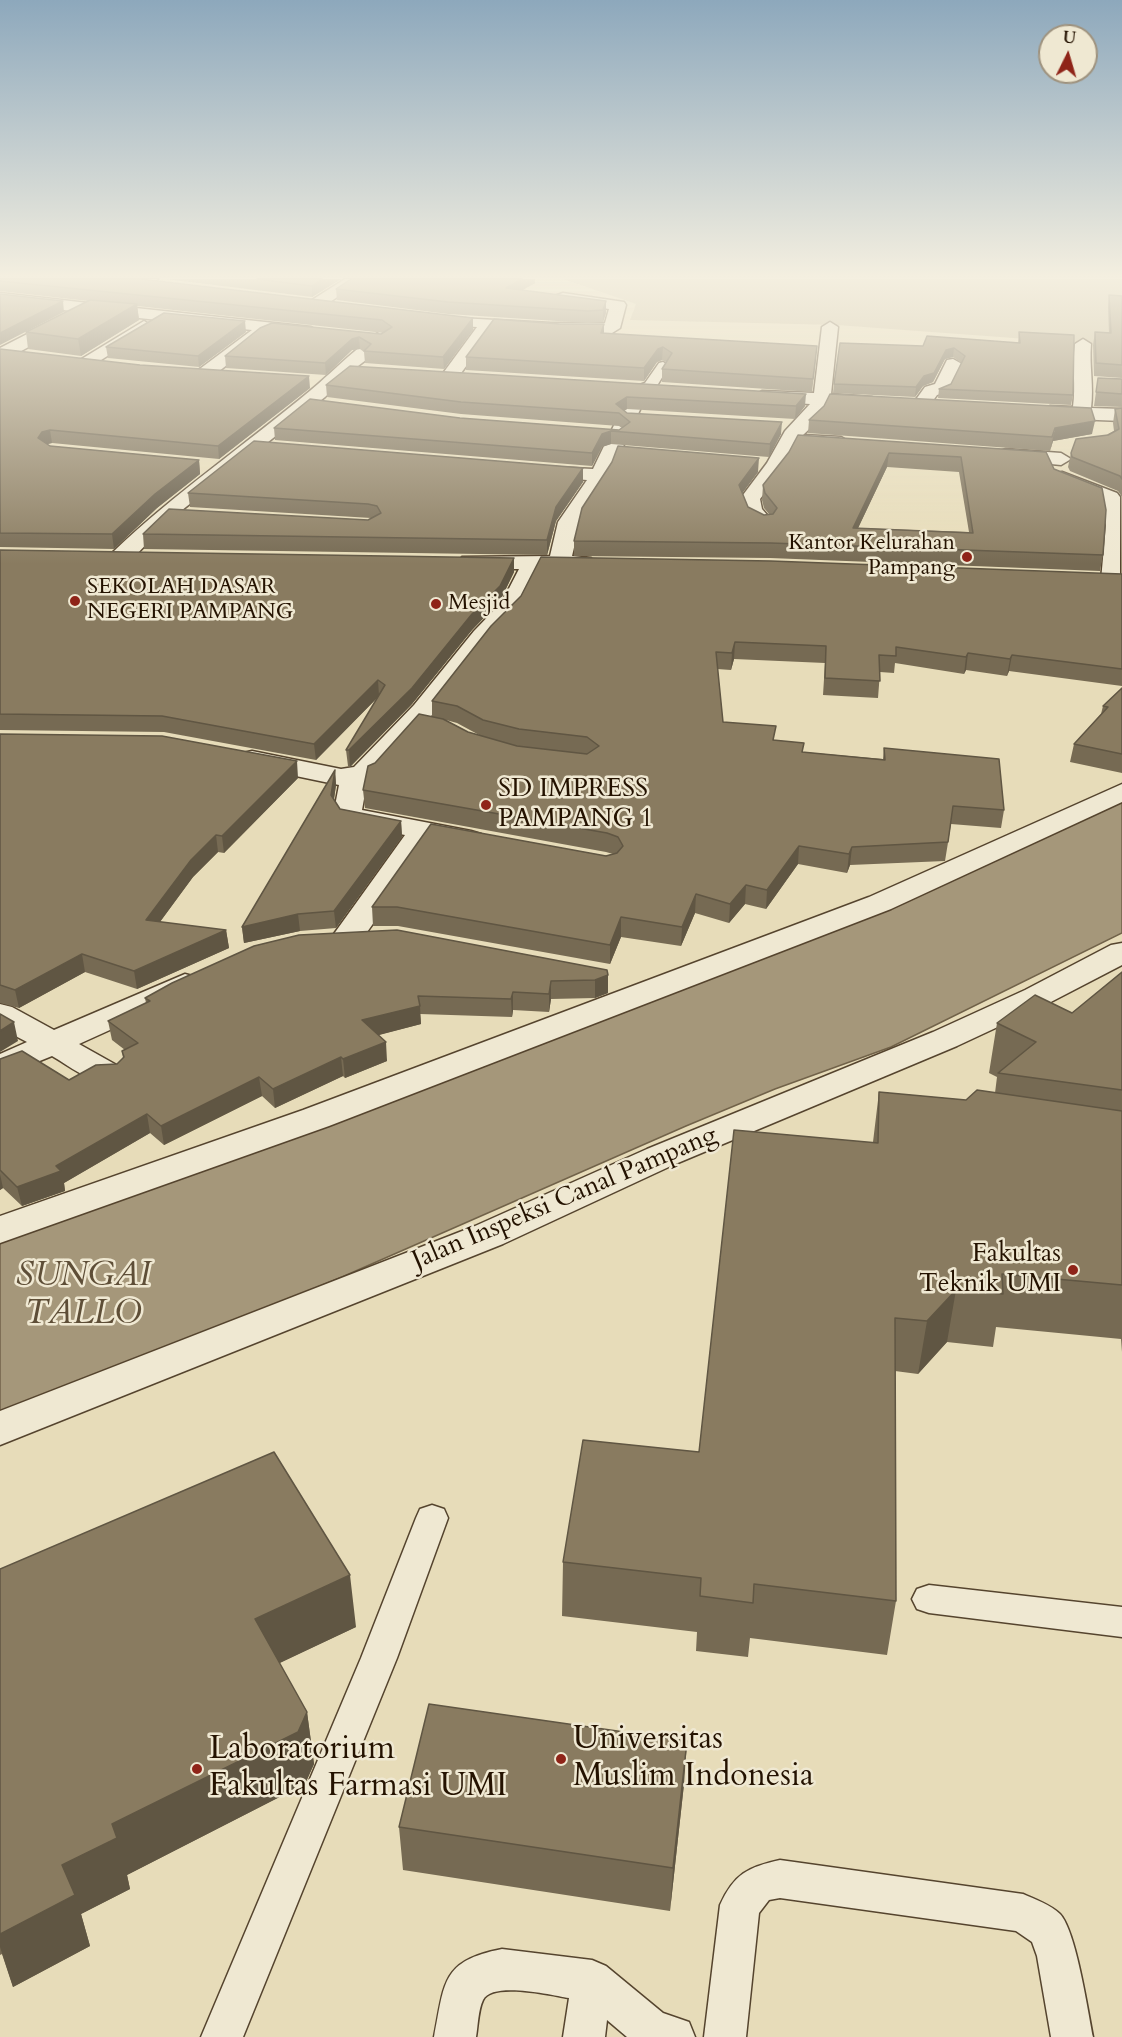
<!DOCTYPE html>
<style>
body{margin:0}
#map{position:relative;width:1122px;height:2037px;overflow:hidden;background:#e7dcb9;font-family:Cardo,serif}
canvas{display:block}
.north{position:absolute;left:1038px;top:24px;width:60px;height:60px;box-sizing:border-box;background:#efe8d2;border:2px solid #9e927e;border-radius:50%;rotate:5deg;font-size:16px;font-weight:700;line-height:24px;text-align:center;color:#241200}
.north::after{content:'';display:block;margin:auto;width:21px;height:27px;background:#8f2418;clip-path:polygon(50% 0,100% 100%,50% 72%,0 100%)}
</style>
<div id="map">
<canvas width="1122" height="2037"></canvas>
<div class="north">U</div>
</div>
<script>
const ctx = document.querySelector('canvas').getContext('2d');
ctx.lineJoin = 'round';
function fill(path, color) {
  ctx.fillStyle = color;
  ctx.fill(path, 'evenodd');
}
function trace(path, color, width, dash) {
  ctx.strokeStyle = color;
  ctx.lineWidth = width;
  ctx.lineCap = dash ? 'butt' : 'round';
  ctx.setLineDash(dash || []);
  ctx.stroke(path);
}
function write(font, color, halo, rows, align = 'center') {
  ctx.font = font + ' Cardo,serif';
  ctx.lineWidth = 5;
  ctx.setLineDash([]);
  ctx.textBaseline = 'middle';
  ctx.strokeStyle = halo;
  ctx.fillStyle = color;
  for (const [text, x, y, turn = 0] of rows) {
    ctx.save();
    ctx.translate(x, y);
    ctx.rotate((+turn || 0) * Math.PI / 180);
    ctx.textAlign = isNaN(turn) ? turn : align;
    if (halo) ctx.strokeText(text, 0, 0);
    ctx.fillText(text, 0, 0);
    ctx.restore();
  }
}
fill(new Path2D(`
 M563,279H1122V346L836,325L630,320L636,304Z`), '#c6ba9a');
const water = new Path2D(`
 M1122,797V933L891,1047L775,1089L686,1126L342,1277L0,1418V1241Z`);
fill(water, '#a5977a');
trace(water, '#716249', 1.5);
const lane = new Path2D(`
 M663,362L669,366L655,389L635,393V387L645,383L659,363Z
 M432,1505L444,1509L448,1518L397,1658L243,2037H201L361,1658L416,1518L420,1509Z
 M929,1585L1122,1607V1637L929,1613L917,1609L912,1599L917,1589Z
 M780,1860L1023,1894C1035,1899 1051,1905 1060,1914C1076,1931 1088,2012 1093,2037H1051L1037,1956L1032,1942L1016,1931L780,1898L769,1900L759,1913L746,2037H704L720,1905C734,1874 748,1867 780,1860Z
 M502,1949L592,1960L606,1966L663,2013L689,2022L695,2037H627L607,2020L605,2037H563L569,1998C551,1995 492,1981 483,2000C478,2010 478,2026 476,2037H434C445,1982 441,1961 502,1949Z`);
const street = new Path2D(`
 M138,279H158L108,305L311,327L319,332L311,337L269,332L209,379L203,380L194,375L197,371L252,330L92,313L10,357H0V348L72,311L0,303V293L88,303Z
 M345,279H364L324,306H312L310,303L312,300Z
 M563,293L624,302L626,305L620,328L612,333H551L493,329L456,380H444L441,376L477,327L429,324L421,319L423,316L551,323H605L609,309L557,301L555,298L557,295Z
 M144,321L152,326L150,329L90,367H78L75,363Z
 M401,321L407,323L409,326L407,329L358,366L325,397L172,518L129,562H113L110,557L113,552C175,493 245,445 311,390C332,373 376,327 401,321Z
 M830,322L838,327L831,394L872,397L881,402L872,407L828,405L821,418L803,435L841,437L851,443L841,449L796,446L786,465L760,499L762,509L774,523L770,527H756L742,510L740,499L767,463L785,431L810,404L762,401L753,396L762,391L814,393L822,327Z
 M1083,339L1091,344C1089,366 1094,386 1091,408L1122,409V421L1050,418L1041,412L1050,406L1073,407C1076,386 1072,366 1075,344Z
 M953,359L962,364L948,392L937,395L927,409H915L912,405L925,387L935,384L947,360Z
 M640,385L649,390L610,475L580,522L572,556L591,558L594,563L591,568L541,569L520,610L490,641L432,715L374,779L367,782L362,810L471,831L481,834L485,840L481,846L471,849L431,841L358,945L347,947L336,945L331,938L405,835L340,822L334,811L339,785L243,765L239,759L243,753L252,751L341,769L354,767L414,705L474,631L502,602L519,569H470L462,567L459,562L462,557L550,556L558,522L587,480L537,476L530,474L527,470L530,466L593,469L631,390Z
 M1006,449L1061,453L1071,459L1061,465L999,459L996,455L999,451Z
 M1062,472L1117,493L1120,497V585H1104L1101,580L1106,525L1102,501L1055,482L1052,478L1055,474Z
 M1122,784V802L891,909L329,1126L0,1243V1216L303,1110L869,897Z
 M1122,943V965L1047,1004L957,1046L673,1165L503,1244L0,1445V1411L475,1226L647,1149L933,1032L1025,990L1111,945Z
 M185,974L196,977L201,984L196,991L79,1044L120,1067L125,1074L120,1081C95,1088 73,1068 52,1056L0,1077V1054L27,1042L0,1028V1004L12,1007L54,1030Z`);
trace(lane, '#55442e', 3);
trace(street, '#55442e', 3);
fill(lane, '#efe8d2');
fill(street, '#efe8d2');
fill(new Path2D(`
 M0,279L473,318V330L444,369L365,363L364,352L360,349L352,350L326,375L226,368L225,356L260,328L381,334L384,333L137,306L139,320L81,356L28,349L26,332L88,301L0,291Z
 M166,279H341L312,297Z
 M351,279H535V283L522,290L606,301V313L603,322L588,323L448,314L337,300L336,289Z
 M1109,295L1122,296V378L1094,376L1093,345L1095,332L1109,333L1108,307Z
 M246,332L199,367L108,358L106,347Z
 M1019,332L1073,395L1071,405L938,398L939,389L951,384L961,363L953,357L945,359L933,382L923,386L915,397L833,393L834,384L923,346L1018,343Z
 M604,334L816,359L812,392L662,382V369L666,362L662,360L657,362L644,381L466,370V357Z
 M0,349L310,388L219,459L52,443L47,444L50,446L199,460L200,474L157,508L114,549L0,547Z
 M350,366L805,406L795,419L627,409L624,411L627,413L781,434L769,457L611,444L602,447L592,466L275,440L274,428L460,418L619,430L622,428L619,426L461,414L327,397L326,385Z
 M1098,378L1122,379V407L1094,406Z
 M1122,408V497L1118,491L1070,471L1068,467L1071,453L1114,431L1113,423L1115,409Z
 M809,420L1092,434L1053,441L1050,451L808,433Z
 M798,435L1054,469L1103,555L1100,571L770,558L574,556V541L758,472L742,493L748,507L764,515L769,514L764,508L762,500L763,485L789,452ZM887,467L959,472L969,532L858,528Z
 M583,482L556,521L547,555L144,549L143,534L368,520L371,518L190,507L188,493Z
 M0,550L514,572L500,601L472,630L412,704L350,767L348,766L346,750L378,697L316,760L164,732L0,730Z
 M1122,574V686L1009,671L1007,676L966,670L964,674L895,663L894,673L880,672L878,698L823,695L825,663L734,659L731,670L717,669L723,722L775,740L803,752L883,759L884,748L1004,810L1001,828L951,824L945,861L850,865L847,873L798,864L766,909L745,904L729,923L695,913L681,946L621,937L610,964L398,926H373L372,907L613,854L606,852L365,808L363,790L375,763L432,717V701L491,626ZM446,720L457,723L481,736L468,732Z
 M1122,688V773L1070,762L1074,744L1101,714L1103,706Z
 M0,734L298,778L224,853L218,852L193,877L160,922L226,930L229,948L137,989L85,972L19,1008L0,1003Z
 M335,770L336,785L334,800L340,809L401,821L402,837L336,928L300,931L244,943L242,927Z
 M607,970L608,993L595,998L551,999L549,1012L513,1010L512,1017L420,1014L421,1024L378,1035L387,1061L345,1078L343,1076L275,1108L262,1096L164,1145L150,1133L64,1183L65,1191L22,1206L3,1188L0,1190V1059L69,1080L117,1064L123,1058L122,1051L125,1050L112,1040L108,1021L146,1003L145,998Z
 M1122,972V1352L1121,1339L996,1327L993,1347L947,1342L918,1374L895,1371L896,1601L887,1655L750,1638L748,1657L696,1651L697,1632L562,1616L563,1562L699,1452L873,1142L879,1092L966,1100L995,1093L997,1077L989,1073L997,1023L1072,1013Z
 M0,1569L356,1627L279,1663L307,1712L314,1764L305,1784L127,1875L130,1889L81,1914L90,1946L13,1987L2,1954L0,1955Z
 M684,1784L670,1911L403,1870L399,1827Z`), '#766a53');
fill(new Path2D(`
 M322,279H341L312,297V286Z
 M522,279H535V283L507,299L506,288Z
 M63,301L64,312L0,345V333Z
 M606,301V313L603,322V310Z
 M137,304L139,320L81,356L78,339Z
 M473,318V330L444,369L443,357Z
 M245,321L246,332L199,367L198,356Z
 M604,324V336L601,333Z
 M359,337L360,349L352,350L326,375L325,363L352,339Z
 M663,347L662,360L657,362L644,381V368L658,349Z
 M954,348L953,357L945,359L933,382L923,386L915,397L916,387L946,350Z
 M309,376L310,388L219,459L218,446Z
 M806,394L805,406L795,419L796,406Z
 M627,397V409L619,414L616,404Z
 M1095,421L1092,434L1053,441L1050,451L1055,428Z
 M782,422L781,434L769,457L770,444Z
 M50,430L52,443L44,445L38,438L42,432Z
 M611,431V444L602,447L592,466V453L602,434Z
 M889,453L887,467L851,543L853,528Z
 M759,458L758,472L738,499L739,485Z
 M199,460L200,474L157,508L114,549L112,534L155,494Z
 M583,468V482L556,521L547,555V540L556,507Z
 M514,558V572L500,601L472,630L412,704L350,767L349,750Z
 M735,642L734,659L731,670L732,653Z
 M968,653L966,670L964,674L966,657Z
 M1012,655L1009,671L1007,676L1010,659Z
 M378,680L379,696L316,760L314,744Z
 M297,761L298,778L224,853L222,836Z
 M335,770L336,785L332,811L331,795Z
 M401,821L402,837L336,928L334,911Z
 M216,835L218,852L193,877L148,938L146,920L191,860Z
 M799,846L798,864L766,909L767,890Z
 M852,847L850,865L847,873L849,854Z
 M746,885L745,904L729,923L730,904Z
 M696,894L695,913L681,946L682,927Z
 M298,914L300,931L244,943L242,927Z
 M621,917V937L610,964V945Z
 M226,930L229,948L137,989L134,971Z
 M82,954L85,972L19,1008L15,990Z
 M608,975V993L595,998V980Z
 M551,981V999L549,1012V994Z
 M513,992V1010L512,1017L511,999Z
 M420,1006L421,1024L364,1039L362,1020Z
 M14,1022L18,1041L0,1052V1031Z
 M386,1042L387,1061L345,1078L343,1059Z
 M341,1057L343,1076L275,1108L273,1089Z
 M259,1077L262,1096L164,1145L161,1126Z
 M147,1114L150,1133L64,1183L65,1191L22,1206L17,1187L56,1166Z
 M0,1174L3,1188L0,1190Z
 M956,1290L947,1342L918,1374L927,1321Z
 M350,1575L356,1627L263,1671L255,1619Z
 M307,1712L314,1764L305,1784L127,1875L130,1889L81,1914L90,1946L13,1987L0,1947V1934L62,1865L112,1824Z
 M687,1741L684,1784L670,1911L673,1868Z`), '#605643');
const building = new Path2D(`
 M0,279H140L473,318L443,357L364,351L371,344L359,337L352,339L325,363L225,356L260,328L272,323L381,334L392,327L382,320L0,281Z
 M257,279H322L312,286Z
 M351,279H522L506,288L606,301L603,310L588,311L448,302L336,289Z
 M0,294L63,301L0,333Z
 M1109,295L1122,296V365L1096,363L1095,332L1111,333Z
 M90,300L137,304L78,339L26,332Z
 M164,313L245,321L198,356L106,347Z
 M494,319L560,324H604L601,333L817,346L813,379L662,369L672,353L663,347L658,349L644,368L466,357Z
 M1019,332L1074,335L1073,395L939,389L951,384L965,356L954,348L946,350L934,373L924,376L916,387L834,384L840,343L923,346L927,336L1020,343Z
 M0,349L140,365L309,376L218,446L50,430L42,432L38,438L50,446L199,460L155,494L112,534L0,533Z
 M350,366L806,394L796,406L627,397L616,404L627,413L782,422L770,444L611,431L602,434L592,453L274,428L310,399L460,418L619,430L630,422L619,413L461,402L326,385Z
 M1098,378L1122,379V394L1096,392Z
 M830,394L1091,408L1095,421L1055,428L1052,437L809,420L824,406Z
 M1122,408V479L1120,476L1072,457L1071,453L1076,439L1108,435L1119,429L1115,409Z
 M798,435L1046,452L1054,469L1102,488L1106,510L1103,555L771,543L574,541L582,508L612,462L618,446L759,458L739,485L748,507L764,515L773,514L777,508L765,493L763,485L789,452ZM889,453L961,457L973,533L853,528Z
 M254,441L583,468L556,507L547,540L143,534L169,509L368,520L381,513L377,506L368,504L188,493Z
 M0,550L514,558L500,586L472,614L412,688L349,750H346L385,685L378,680L314,744L162,716L0,714Z
 M541,557L771,561L1122,574V669L1012,655L1010,659L968,653L966,657L896,647V656L879,655L880,681L825,678L826,646L735,642L732,653L716,652L723,722L776,726L773,740L804,743L802,752L885,760L884,748L999,759L1004,810L953,806L948,842L852,847L849,854L799,846L767,890L746,885L730,904L696,894L682,927L621,917L610,945L397,907H372L431,824L606,856L617,853L623,846L618,837L607,833L363,790L368,766L375,763L419,714L443,719L468,732L517,746L587,754L599,746L587,737L519,729L483,720L457,706L432,701L491,626L521,596Z
 M1122,688V754L1074,744L1108,707L1103,706Z
 M0,734L162,736L297,761L222,836L216,835L191,860L146,920L226,930L134,971L82,954L15,990L0,985Z
 M335,770L331,795L340,809L401,821L334,911L298,914L242,927Z
 M397,930L607,970L608,975L595,980L551,981L549,994L513,992L511,999L418,996L420,1006L362,1020L386,1042L343,1059L341,1057L273,1089L259,1077L161,1126L147,1114L56,1166L61,1171L17,1187L0,1170V1059L22,1051L69,1080L96,1065L117,1064L124,1057L122,1051L138,1043L108,1021L150,1001L145,998L172,983L254,946L299,935Z
 M1122,972V1090L998,1073L1036,1042L997,1023L1035,995L1072,1013Z
 M0,1014L14,1022L0,1031Z
 M977,1090L1122,1111V1285L1002,1274L1003,1294L956,1290L927,1321L895,1318L896,1601L754,1584L753,1603L700,1596L701,1578L563,1562L583,1440L699,1452L734,1130L878,1143L879,1092L966,1100Z
 M274,1452L350,1575L255,1619L307,1712L298,1732L112,1824L117,1838L62,1865L75,1895L0,1934V1569Z
 M429,1704L687,1741L673,1868L399,1827Z`);
fill(building, '#897b60');
trace(building, '#605643', 1.5);
const sky = ctx.createLinearGradient(0, 0, 0, 564);
sky.addColorStop(0, '#8da8bc');
sky.addColorStop(0.49, '#f4efe0');
sky.addColorStop(1, '#f4efe000');
ctx.fillStyle = sky;
ctx.fillRect(0, 0, 1122, 564);
for (const [x, y, r, color] of [
 [967,557,6,"#8f2418"],
 [75,601,6,"#8f2418"],
 [436,604,6,"#8f2418"],
 [486,805,6,"#8f2418"],
 [1073,1270,6,"#8f2418"],
 [561,1759,6,"#8f2418"],
 [197,1769,6,"#8f2418"]
]) {
  const dot = new Path2D();
  dot.arc(x, y, r, 0, 2 * Math.PI);
  ctx.fillStyle = color;
  ctx.fill(dot);
  trace(dot, '#efe8d2', 2);
}
write('22px', '#241200', '#efe8d2', [
 ["Kantor Kelurahan",955,544,"right"],
 ["Pampang",955,569,"right"],
 ["SEKOLAH DASAR",87,588],
 ["NEGERI PAMPANG",87,613],
 ["Mesjid",448,604]
], 'left');
write('26px', '#241200', '#efe8d2', [
 ["SD IMPRESS",498,790],
 ["PAMPANG 1",498,820],
 ["Fakultas",1061,1255,"right"],
 ["Teknik UMI",1061,1285,"right"]
], 'left');
write('26px', '#241200', '#efe8d2', [
 ["Jalan Inspeksi Canal Pampang",565,1199,-23]
]);
write('32px', '#241200', '#efe8d2', [
 ["Universitas",573,1741],
 ["Muslim Indonesia",573,1778],
 ["Laboratorium",209,1751],
 ["Fakultas Farmasi UMI",209,1788]
], 'left');
write('italic 33px', '#5e4e37', '#efe8d2', [
 ["SUNGAI",83,1277],
 ["TALLO",83,1315]
]);
</script>
